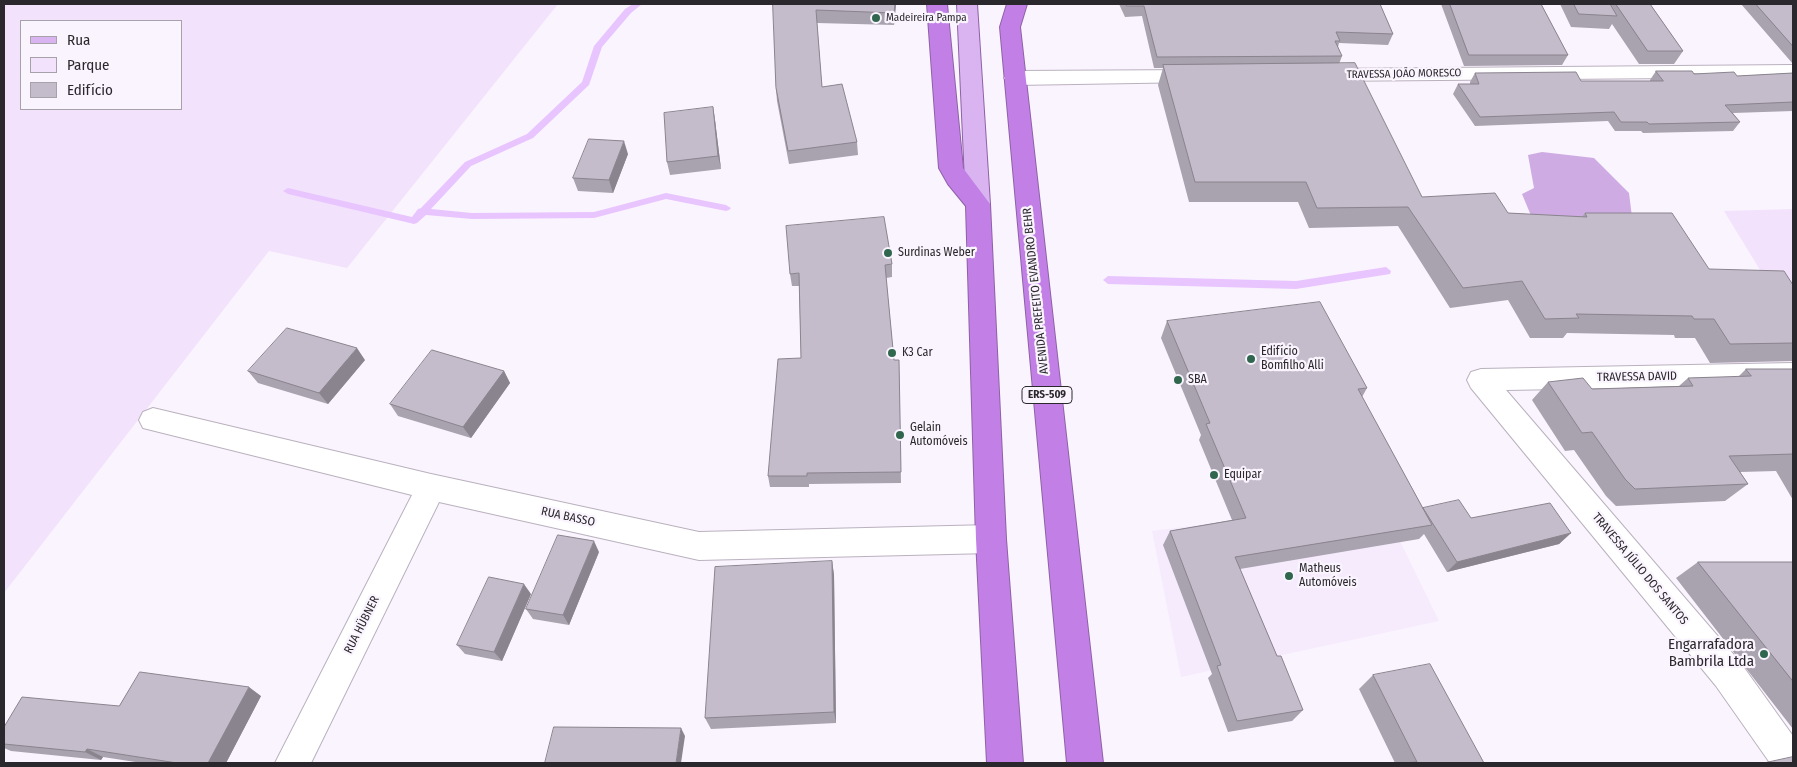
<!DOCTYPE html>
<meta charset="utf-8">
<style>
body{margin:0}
#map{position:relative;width:1797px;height:767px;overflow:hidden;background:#faf4fe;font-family:"Fira Sans Condensed",sans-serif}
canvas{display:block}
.frame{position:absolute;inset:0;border:5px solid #2b282d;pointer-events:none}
.legend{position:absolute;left:20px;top:20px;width:162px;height:90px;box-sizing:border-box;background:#faf4fe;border:1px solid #a7a2aa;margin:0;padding:6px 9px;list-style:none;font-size:15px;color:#2b282d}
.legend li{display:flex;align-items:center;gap:10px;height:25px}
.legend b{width:25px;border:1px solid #a7a2aa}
</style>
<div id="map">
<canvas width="1797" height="767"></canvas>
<div class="frame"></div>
<ul class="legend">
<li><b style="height:6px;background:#dab3f1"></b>Rua</li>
<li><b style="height:14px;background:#f2e2fc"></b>Parque</li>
<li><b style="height:14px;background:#c5bccb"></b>Edifício</li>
</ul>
</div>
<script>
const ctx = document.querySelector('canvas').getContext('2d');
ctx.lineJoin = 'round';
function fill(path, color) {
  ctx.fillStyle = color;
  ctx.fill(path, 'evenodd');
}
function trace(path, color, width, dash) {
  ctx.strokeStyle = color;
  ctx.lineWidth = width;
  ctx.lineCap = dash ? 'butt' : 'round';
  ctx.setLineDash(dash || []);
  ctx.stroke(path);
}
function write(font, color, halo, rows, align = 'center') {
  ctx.font = font + ' "Fira Sans Condensed",sans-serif';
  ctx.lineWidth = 4.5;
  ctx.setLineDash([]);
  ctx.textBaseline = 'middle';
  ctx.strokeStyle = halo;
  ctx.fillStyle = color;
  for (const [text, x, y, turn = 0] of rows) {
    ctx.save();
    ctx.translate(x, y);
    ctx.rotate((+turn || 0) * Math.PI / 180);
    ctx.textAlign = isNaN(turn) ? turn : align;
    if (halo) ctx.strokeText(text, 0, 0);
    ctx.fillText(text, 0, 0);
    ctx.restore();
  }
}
fill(new Path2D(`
 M1381,502L1439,621L1181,677L1152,531Z`), '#f6ebfd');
fill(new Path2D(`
 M4,4H558L347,268L269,251L4,593ZM21,21H181V109H21Z
 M1793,209V324L1724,211Z`), '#f2e2fc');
fill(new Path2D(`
 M1542,152L1594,158L1629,193L1632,217L1532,218L1522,194L1534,188L1528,155Z`), '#ceabe3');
fill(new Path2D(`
 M633,4H642L631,13L602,47L589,85L533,138L471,166L431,209L472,213L594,212L666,193L726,205L731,208L729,210L726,211L666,199L594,218L472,219L426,215L417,223L414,224L288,194L283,191L288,188L412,217L418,209L421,208L465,162L527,134L582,82L594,46L625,9Z
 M1386,267L1391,271L1390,274L1296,289L1108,284L1103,280L1108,276L1296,281Z`), '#e8c5fe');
const street = new Path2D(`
 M1793,65V77L1322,81L1315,80L1311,75L1315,70L1322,69Z
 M1197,70L1204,71L1208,76L1204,81L1197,82L1015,85L1008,83L1004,78L1008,73L1015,71Z
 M1793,363V385L1506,390L1740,662L1793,736V763H1770L1716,686L1471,388L1467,380L1471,372L1481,369Z
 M153,408L431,474L699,532L991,525L1002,529L1006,539L1002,549L991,553L699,560L439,502L311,763H275L412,495L143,428L139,420L143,412Z`);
const primary = new Path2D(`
 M957,4H977L990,204L986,210L978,212L970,210L966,204Z`);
const highway = new Path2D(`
 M927,4H947L963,168L990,204L1006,539L1023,763H987L976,539L966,206L948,184L939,168Z
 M1007,4H1027L1020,27L1103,763H1067L1000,27Z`);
trace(street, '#bab1bf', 2);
trace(primary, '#8d61a6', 2);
trace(highway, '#8d61a6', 2);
fill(street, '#fff');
fill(primary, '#dab3f1');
fill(highway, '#c280e7');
fill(new Path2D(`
 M773,4H896L894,25L817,23L822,87L857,142L858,155L789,164L777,101L776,88Z
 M1119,4H1380L1393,34L1388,45L1339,43L1338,47L1342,56L1339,64L1422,197L1508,213L1582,217L1585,213L1709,269L1793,285V361L1710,363L1695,338H1675L1674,335L1567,333L1563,338H1530L1508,300L1450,308L1398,226L1309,228L1298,202H1189L1158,85L1163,68H1154L1142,16L1125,17Z
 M1441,4H1541L1568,55L1562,65L1464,66Z
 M1560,4H1650L1683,51L1674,64H1639L1612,24L1609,29L1571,27Z
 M1741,4H1793V64Z
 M1656,71L1737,76L1793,73V111L1733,113L1740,122L1733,131L1643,133L1641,131H1615L1608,121L1475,126L1453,94L1458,84H1470V82L1475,73L1581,81H1650V80Z
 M713,107L715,120L721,169L670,175L667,162Z
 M628,154L613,193L578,191L573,178Z
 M892,264V277L886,278L894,360H899L901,483L809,484V487H770L768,476L801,358L799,286H792L790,274Z
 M1167,321L1367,388L1362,397L1423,508L1471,518L1571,533L1559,544L1447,572L1424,534L1419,539L1240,569L1277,656L1303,710L1292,721L1228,732L1208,678L1212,674L1163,545L1170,531L1232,520L1199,440L1201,435L1161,338Z
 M365,360L328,404L258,383L248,371Z
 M1746,369H1793V500L1776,471L1740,472L1748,484L1725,501L1616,506L1606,496L1574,450L1565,451L1532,400L1548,382L1592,389L1679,386L1688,378L1738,377Z
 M504,371L510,383L471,438L398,416L390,404Z
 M599,552L569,625L533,619L526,609Z
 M832,561L834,575L836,723L711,729L705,718Z
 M1698,562H1793V729L1676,578Z
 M531,594L502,661L465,654L457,645Z
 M1373,675L1484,763H1395L1359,689Z
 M261,696L226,763H142L103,757L101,760L11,751L4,748V727L119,706Z`), '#a9a2af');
fill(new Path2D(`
 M895,4H896L894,25V13Z
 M713,107L715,120L721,169L718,156Z
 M624,141L628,154L613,193L609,180Z
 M357,348L365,360L328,404L319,393Z
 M504,371L510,383L471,438L463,427Z
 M1571,533L1559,544L1447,572L1457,562Z
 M594,541L599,552L569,625L563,615Z
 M832,561L834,575L836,723L834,712Z
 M524,584L531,594L502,661L494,652Z
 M249,687L261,696L226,763H208Z
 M681,728L685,736L681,763H676Z
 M87,749L103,757L101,760L85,752Z`), '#8a848e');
const building = new Path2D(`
 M773,4H895L894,13L816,10L822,87L842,84L857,142L788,151L776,88Z
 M1126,4H1380L1393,34L1336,32L1340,41H1335L1342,56L1157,57L1144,6H1127Z
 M1450,4H1541L1568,55H1469Z
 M1574,4H1610L1617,16L1579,14Z
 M1616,4H1650L1683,51H1648Z
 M1756,4H1793V46Z
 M1355,63L1422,197L1495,193L1508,213L1587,217L1585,213H1672L1709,269L1784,271L1793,285V343L1730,344L1714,319H1694L1692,316L1576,314L1579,318L1545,319L1522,281L1463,288L1408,207L1317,208L1306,182H1195L1163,65Z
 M1656,71H1692L1694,74L1734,72L1737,76L1793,73V102L1725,105L1740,122L1649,124L1647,122H1621L1614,112L1480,117L1458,84H1479L1475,73L1576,72L1581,81H1663Z
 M713,107L718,156L667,162L664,113Z
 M589,139L624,141L609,180L573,178Z
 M884,217L892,264L885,265L894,360H899L901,472L807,473V476H768L778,359L801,358L799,273L790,274L786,226Z
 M1320,302L1367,388L1358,389L1432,525L1235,557L1277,656H1281L1303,710L1237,721L1217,666L1221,665L1170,531L1246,518L1206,424L1210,423L1167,321Z
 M287,328L357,348L319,393L248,371Z
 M432,350L504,371L463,427L390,404Z
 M1746,369H1793V454L1729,456L1748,484L1635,489L1625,479L1592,432L1582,433L1548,382L1583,378L1592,389L1693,386L1688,378L1751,376Z
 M1459,500L1471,518L1550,503L1571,533L1457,562L1423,508Z
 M558,535L594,541L563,615L526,609Z
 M832,561L834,712L705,718L715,567Z
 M1698,562H1793V681Z
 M489,577L524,584L494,652L457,645Z
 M1430,664L1484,763H1401L1417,762L1373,675Z
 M140,672L249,687L208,763H177L87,749L85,752L4,744V727L22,697L119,706Z
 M554,727L681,728L676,763H545Z
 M1793,757V763H1764Z`);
fill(building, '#c5bccb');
trace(building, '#8a848e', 1);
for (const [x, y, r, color] of [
 [876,18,5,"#2f664d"],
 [888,253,5,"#2f664d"],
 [892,353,5,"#2f664d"],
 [1251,359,5,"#2f664d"],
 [1178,380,5,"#2f664d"],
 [900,435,5,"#2f664d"],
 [1214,475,5,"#2f664d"],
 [1289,576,5,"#2f664d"],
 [1764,654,5,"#2f664d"]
]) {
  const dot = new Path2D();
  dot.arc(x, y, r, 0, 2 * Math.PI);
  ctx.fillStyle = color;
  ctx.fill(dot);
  trace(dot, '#faf4fe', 2);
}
write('11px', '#2b282d', '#faf4fe', [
 ["Madeireira Pampa",886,18]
], 'left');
write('11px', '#2b282d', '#faf4fe', [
 ["TRAVESSA JOÃO MORESCO",1404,74,-1]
]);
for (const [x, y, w] of [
 [1047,395,50]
]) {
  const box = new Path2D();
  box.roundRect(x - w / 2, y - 8.5, w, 17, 4);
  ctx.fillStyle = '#faf4fe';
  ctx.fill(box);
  trace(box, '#2b282d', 1);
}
write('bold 11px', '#2b282d', null, [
 ["ERS-509",1047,395]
]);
write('12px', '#2b282d', '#faf4fe', [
 ["Surdinas Weber",898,253],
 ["Edifício",1261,352],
 ["Bomfilho Alli",1261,366],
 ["K3 Car",902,353],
 ["SBA",1188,380],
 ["Gelain",910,428],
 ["Automóveis",910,442],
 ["Equipar",1224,475],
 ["Matheus",1299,569],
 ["Automóveis",1299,583]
], 'left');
write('12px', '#2b282d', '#faf4fe', [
 ["AVENIDA PREFEITO EVANDRO BEHR",1036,291,-96],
 ["TRAVESSA DAVID",1637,377,-1],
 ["RUA BASSO",568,517,12],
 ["TRAVESSA JÚLIO DOS SANTOS",1640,569,50],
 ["RUA HÜBNER",362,625,-63]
]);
write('15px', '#2b282d', '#faf4fe', [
 ["Engarrafadora",1754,645],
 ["Bambrila Ltda",1754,662]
], 'right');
</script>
